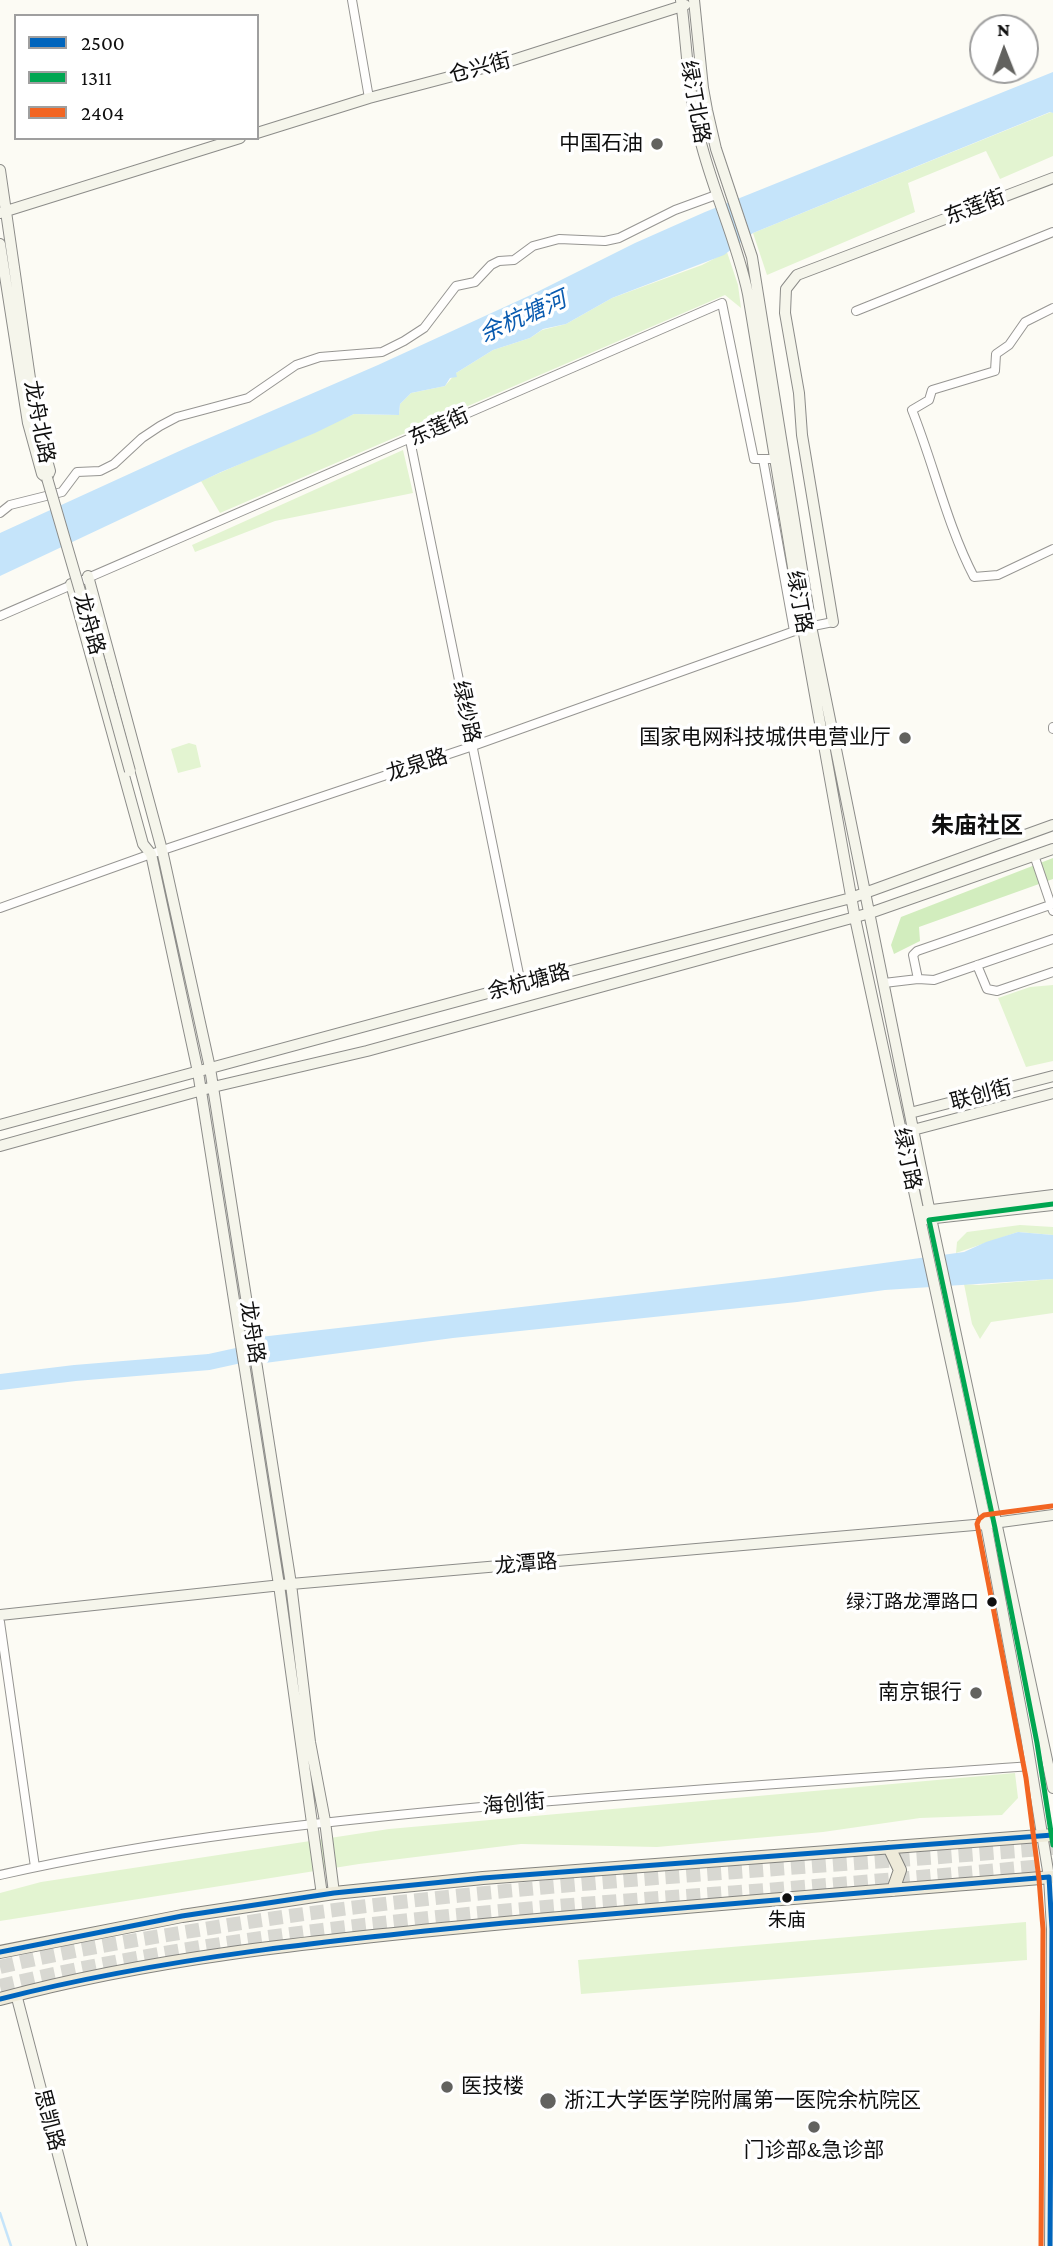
<!DOCTYPE html>
<meta charset="utf-8">
<style>
body{margin:0}
#map{position:relative;width:1053px;height:2246px;overflow:hidden;background:#fcfbf4;font-family:"Crimson Pro",serif}
canvas{display:block}
.legend{position:absolute;left:14px;top:14px;width:245px;height:126px;box-sizing:border-box;background:#fff;border:2px solid #9f9f9f;margin:0;padding:9px 12px;list-style:none;font-size:21px;color:#0f0f0f}
.legend li{display:flex;align-items:center;gap:14px;height:35px}
.legend b{width:35px;border:2px solid #9f9f9f}
.north{position:absolute;left:969px;top:14px;width:70px;height:70px;box-sizing:border-box;background:#fff;border:2px solid #9f9f9f;border-radius:50%;rotate:359deg;font-size:19px;font-weight:700;line-height:28px;text-align:center;color:#0f0f0f}
.north::after{content:'';display:block;margin:auto;width:24px;height:32px;background:#62625f;clip-path:polygon(50% 0,100% 100%,50% 72%,0 100%)}
</style>
<div id="map">
<canvas width="1053" height="2246"></canvas>
<ul class="legend">
<li><b style="height:9px;background:#0065bd"></b>2500</li>
<li><b style="height:9px;background:#00a651"></b>1311</li>
<li><b style="height:9px;background:#f26522"></b>2404</li>
</ul>
<div class="north">N</div>
</div>
<script>
const ctx = document.querySelector('canvas').getContext('2d');
ctx.lineJoin = 'round';
function fill(path, color) {
  ctx.fillStyle = color;
  ctx.fill(path, 'evenodd');
}
function trace(path, color, width, dash) {
  ctx.strokeStyle = color;
  ctx.lineWidth = width;
  ctx.lineCap = dash ? 'butt' : 'round';
  ctx.setLineDash(dash || []);
  ctx.stroke(path);
}
function write(font, color, halo, rows, align = 'center') {
  ctx.font = font + ' "Crimson Pro","Noto Sans SC",serif';
  ctx.lineWidth = 7;
  ctx.setLineDash([]);
  ctx.textBaseline = 'middle';
  ctx.strokeStyle = halo;
  ctx.fillStyle = color;
  for (const [text, x, y, turn = 0] of rows) {
    ctx.save();
    ctx.translate(x, y);
    ctx.rotate((+turn || 0) * Math.PI / 180);
    ctx.textAlign = isNaN(turn) ? turn : align;
    if (halo) ctx.strokeText(text, 0, 0);
    ctx.fillText(text, 0, 0);
    ctx.restore();
  }
}
fill(new Path2D(`
 M1051,112L1053,113V156L1000,179L986,151L908,183L915,212L767,275L753,233Z
 M727,252L738,285L741,308L725,295L220,513L201,481L354,414L399,415L400,404L411,393L445,386L456,373L493,350L530,338L542,330L566,324L612,298L702,265Z
 M403,450L413,493L275,521L195,552L192,545Z
 M189,743L196,745L201,767L178,773L171,749Z
 M1053,985V1061L1026,1067L998,998L1030,987Z
 M1020,1225L1053,1227V1235L1018,1232L956,1253L957,1242L967,1232Z
 M1053,1279V1313L991,1322L980,1339L972,1324L964,1284L979,1285Z
 M1015,1773L1018,1798L1002,1815L920,1818L823,1832L657,1847L521,1844L359,1864L0,1921V1893L41,1882L389,1829Z
 M1026,1922L1027,1960L581,1994L578,1960Z`), '#e3f4d1');
fill(new Path2D(`
 M1053,858V879L919,927L920,941L894,954L891,945L901,917Z`), '#d2edbe');
fill(new Path2D(`
 M1053,72V113L1050,112L753,233L724,255L612,298L566,324L543,329L530,338L493,350L456,373L457,377L450,378L445,386L411,393L400,404L399,415L354,414L315,433L221,472L0,576V533L186,448L378,365L535,293L635,243L705,212Z
 M1018,1232L1053,1235V1279L885,1290L797,1302L453,1338L265,1363L260,1337L774,1278L964,1252L986,1242Z`), '#c5e4fa');
trace(new Path2D(`
 M0,2213L11,2246`), '#c5e4fa', 2.5);
trace(new Path2D(`
 M0,1382L75,1373L209,1362L282,1346`), '#c5e4fa', 16);
trace(new Path2D(`
 M0,1967C67,1951 136,1940 204,1929C485,1883 770,1872 1053,1848
 M0,1986C252,1927 509,1909 766,1890C862,1882 957,1874 1053,1865`), '#d8d8d2', 14, [14, 7]);
const street = new Path2D(`
 M352,0L369,98
 M1053,308L1025,322L1009,345L996,354L995,371L932,390L929,400L912,410C934,465 947,525 974,577L998,575L1053,549
 M856,311L1053,232
 M410,440L521,984
 M763,459L794,631
 M0,513L10,505L62,492L77,472L100,471L114,464L142,438L160,426L177,417L248,398L296,365L320,357L382,352L404,341L424,328L456,286L475,282L491,265L499,261L514,260L533,246L559,239L605,241L619,238L675,210L716,195
 M0,616L722,303L754,459H775
 M1053,727V729
 M1034,855L1053,911
 M0,908L151,854L473,746L803,628L833,622
 M977,965L987,989L997,991L1053,972
 M918,979L913,955L917,951L1053,904
 M884,983L918,979L934,980L1053,939
 M0,1622L35,1867
 M0,1875C162,1838 328,1821 492,1806C672,1790 851,1779 1031,1766`);
const secondary = new Path2D(`
 M681,0C687,47 688,94 700,139C713,192 737,241 748,294L803,628L855,918L986,1524L1026,1736L1049,1877L1052,1929L1050,2246
 M694,0L703,88L707,110L716,149L752,257L811,626L931,1218L1053,1788
 M257,133L369,98L510,61L685,5
 M0,170L36,420L50,471L47,478
 M0,213L240,138
 M0,244L28,423L42,474L47,478
 M88,576L162,850L210,1068L291,1584L310,1742L325,1821L334,1893
 M71,584L143,844L151,854L198,1072L279,1585L322,1895
 M833,622L802,435L799,393L785,313L786,289L797,275L1053,178
 M910,1113L1053,1076
 M0,1125L521,984L851,898L1053,825
 M913,1130L1053,1093
 M0,1146L213,1087L367,1051L870,913L1053,849
 M924,1211L1053,1195
 M926,1219L1053,1205
 M0,1615L291,1584L986,1524L1053,1515
 M16,1994L82,2246`);
const primary = new Path2D(`
 M889,1847L900,1870L893,1890
 M0,1952L182,1916L334,1893L483,1878L1053,1835
 M0,1999C151,1958 308,1942 463,1927C660,1908 856,1893 1053,1877`);
trace(street, '#969592', 10);
trace(secondary, '#8c8c89', 12);
trace(primary, '#83837f', 14);
trace(street, '#fffefd', 8);
trace(secondary, '#f5f5eb', 10);
trace(primary, '#eeead9', 12);
const secondaryBridge = new Path2D(`
 M47,478L87,615L130,771`);
trace(secondaryBridge, '#8c8c89', 12, []);
trace(secondaryBridge, '#f5f5eb', 10);
trace(new Path2D(`
 M0,1952L182,1916L334,1893L483,1878L1053,1835
 M0,1999C166,1957 334,1940 504,1923C685,1906 867,1892 1049,1877L1052,1929L1050,2246`), '#0065bd', 5);
trace(new Path2D(`
 M1053,1204L929,1220L995,1528L1037,1743L1053,1845`), '#00a651', 5);
trace(new Path2D(`
 M1041,2246L1043,1929L1039,1879L1026,1778L977,1524L979,1519L984,1515L1052,1506`), '#f26522', 5);
for (const [x, y, r, color] of [
 [657,144,7,"#62625f"],
 [905,738,7,"#62625f"],
 [992,1602,6,"#0f0f0f"],
 [976,1693,7,"#62625f"],
 [787,1898,6,"#0f0f0f"],
 [447,2087,7,"#62625f"],
 [548,2101,9,"#62625f"],
 [814,2127,7,"#62625f"]
]) {
  const dot = new Path2D();
  dot.arc(x, y, r, 0, 2 * Math.PI);
  ctx.fillStyle = color;
  ctx.fill(dot);
  trace(dot, '#fff', 2.5);
}
write('19px', '#0f0f0f', '#fff', [
 ["绿汀路龙潭路口",979,1602],
 ["朱庙",787,1920,"center"]
], 'right');
write('21px', '#0f0f0f', '#fff', [
 ["仓兴街",480,68,-15],
 ["绿汀北路",695,102,80],
 ["东莲街",975,207,-21],
 ["龙舟北路",39,422,79],
 ["东莲街",439,427,-24],
 ["绿汀路",799,602,80],
 ["龙舟路",89,624,74],
 ["绿纱路",466,712,78],
 ["龙泉路",417,765,-18],
 ["余杭塘路",529,982,-15],
 ["联创街",981,1095,-15],
 ["绿汀路",907,1159,78],
 ["龙舟路",252,1332,81],
 ["龙潭路",526,1564,-5],
 ["海创街",514,1804,-5],
 ["思凯路",49,2120,75]
]);
write('21px', '#0f0f0f', '#fff', [
 ["中国石油",643,144],
 ["国家电网科技城供电营业厅",891,738],
 ["南京银行",962,1693],
 ["医技楼",461,2087,"left"],
 ["浙江大学医学院附属第一医院余杭院区",564,2101,"left"],
 ["门诊部&急诊部",814,2151,"center"]
], 'right');
write('italic 23px', '#095bb0', '#fff', [
 ["余杭塘河",523,317,-24]
]);
write('bold 23px', '#0f0f0f', '#fff', [
 ["朱庙社区",977,826]
]);
</script>
